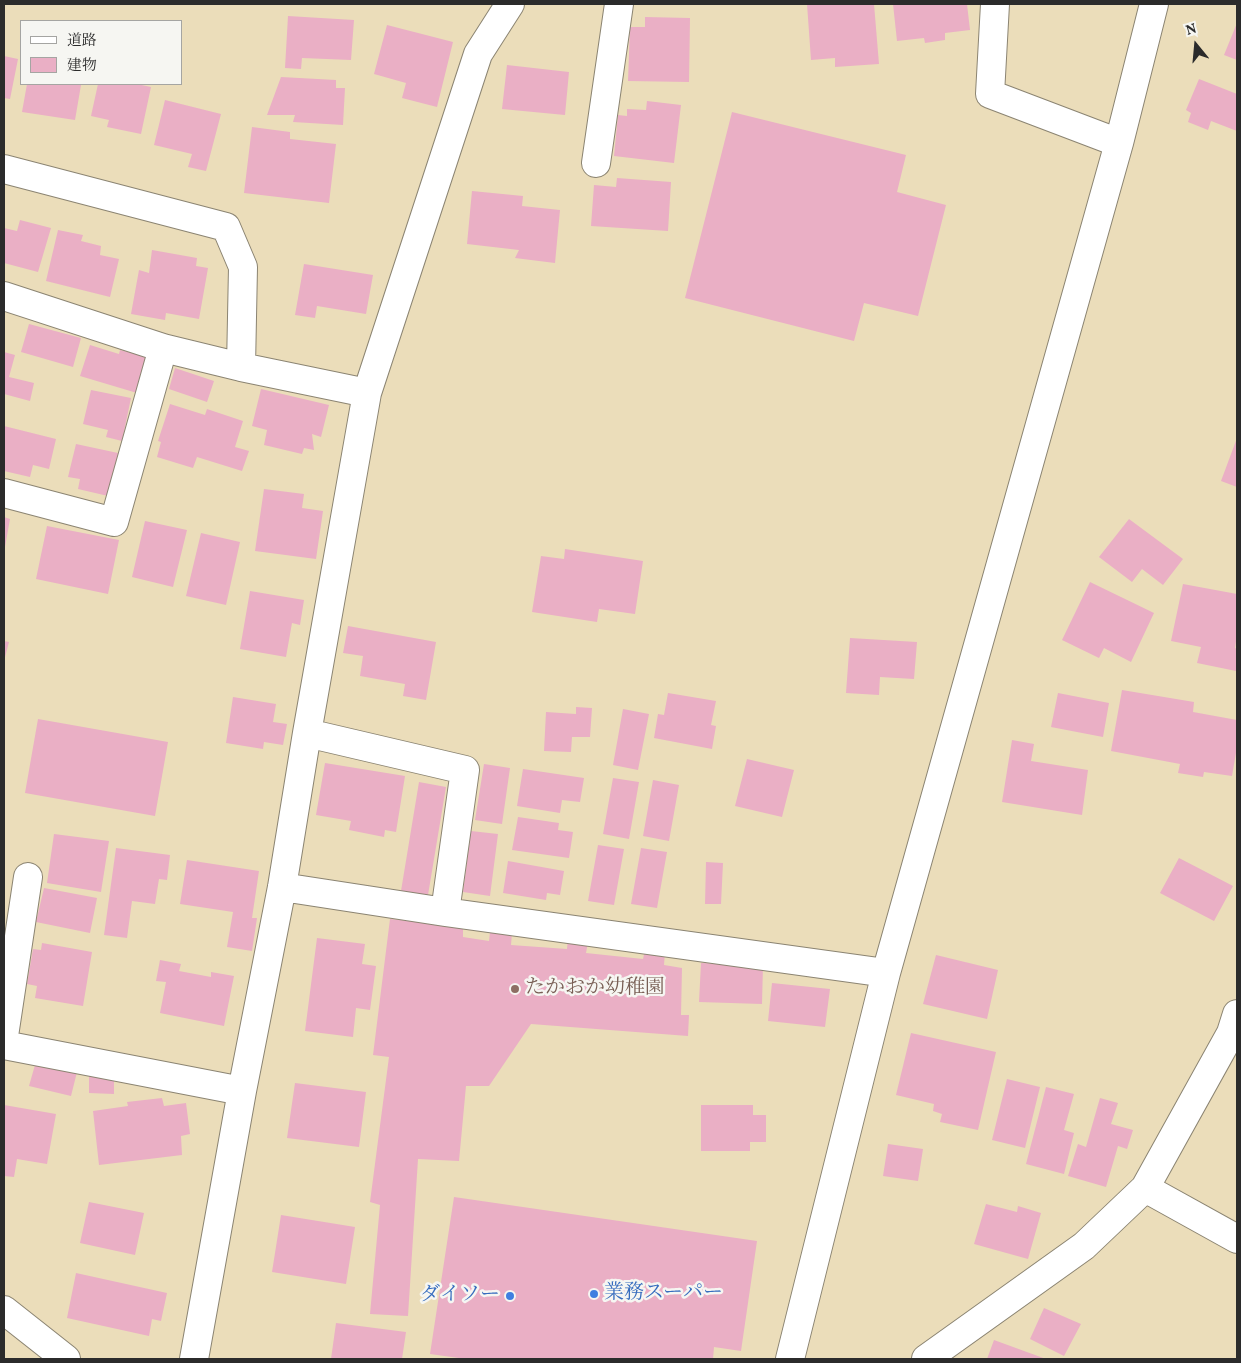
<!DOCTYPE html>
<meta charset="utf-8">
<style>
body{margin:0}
#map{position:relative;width:1241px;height:1363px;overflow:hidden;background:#ebddba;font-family:Vollkorn,"Noto Serif JP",serif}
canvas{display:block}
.frame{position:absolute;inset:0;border:5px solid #2b2b2b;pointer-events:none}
.legend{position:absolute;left:20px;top:20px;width:162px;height:65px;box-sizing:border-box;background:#f6f6f2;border:1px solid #a5a5a2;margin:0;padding:6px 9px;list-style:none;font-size:15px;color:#2b2b2b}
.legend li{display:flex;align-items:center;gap:10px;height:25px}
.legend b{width:25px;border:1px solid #a5a5a2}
.north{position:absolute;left:1171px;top:20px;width:50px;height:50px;-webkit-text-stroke:4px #f6f6f2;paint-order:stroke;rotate:343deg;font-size:14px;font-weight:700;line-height:20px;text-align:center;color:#2b2b2b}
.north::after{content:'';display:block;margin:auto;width:18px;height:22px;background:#2b2b2b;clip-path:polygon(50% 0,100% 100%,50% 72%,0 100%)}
</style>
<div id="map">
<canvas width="1241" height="1363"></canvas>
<div class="frame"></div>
<ul class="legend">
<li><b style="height:6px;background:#fff"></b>道路</li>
<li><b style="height:14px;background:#eaafc5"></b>建物</li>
</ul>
<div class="north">N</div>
</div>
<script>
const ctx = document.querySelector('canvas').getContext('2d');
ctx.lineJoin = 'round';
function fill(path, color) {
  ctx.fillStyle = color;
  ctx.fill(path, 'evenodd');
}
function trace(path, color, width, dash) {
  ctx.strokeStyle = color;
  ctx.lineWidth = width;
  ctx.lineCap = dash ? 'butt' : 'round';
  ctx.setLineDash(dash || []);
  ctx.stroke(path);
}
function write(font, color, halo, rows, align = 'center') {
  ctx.font = font + ' Vollkorn,"Noto Serif JP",serif';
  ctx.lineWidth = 5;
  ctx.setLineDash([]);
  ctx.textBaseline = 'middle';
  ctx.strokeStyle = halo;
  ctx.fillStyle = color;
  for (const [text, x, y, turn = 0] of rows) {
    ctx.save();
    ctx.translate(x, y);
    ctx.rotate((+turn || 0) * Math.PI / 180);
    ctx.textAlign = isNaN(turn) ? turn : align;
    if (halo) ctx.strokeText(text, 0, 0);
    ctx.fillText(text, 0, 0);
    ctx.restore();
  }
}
fill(new Path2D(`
 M807,4H874L879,64L835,67V58L811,60Z
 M893,4H967L970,30L945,33V40L925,43L924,38L897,41Z
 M288,16L354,20L351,60L302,58L301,69L285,68Z
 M645,17L690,18L689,82L628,81L630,27H645Z
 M1237,23V60L1224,55Z
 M387,25L453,42L437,107L402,98L406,83L374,74Z
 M4,56L18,59L10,99L4,98Z
 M507,65L569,72L565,115L502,109Z
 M281,77L336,80V88H345L343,125L293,122L295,115H267Z
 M1199,79L1237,94V131L1211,121L1208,130L1188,122L1191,113L1186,110Z
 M27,84L81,85L75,120L22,112Z
 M98,84H137L151,87L141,134L107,127L109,120L91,116Z
 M165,100L221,114L206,171L188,167L192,154L154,145Z
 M647,101L681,105L674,163L614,156L618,115L627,116V109L646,110Z
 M732,112L906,155L897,192L946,205L918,316L864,303L854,341L685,298Z
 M252,127L290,132V139L336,144L329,203L244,193Z
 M617,178L671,182L668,231L591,226L594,185L616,187Z
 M472,191L523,196L522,206L560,210L555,263L515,258L519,250L467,244Z
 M20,220L51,228L38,272L4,263V228L17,231Z
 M58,230L83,235L81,241L101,246L100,255L119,259L110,297L46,281Z
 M152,250L197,258L196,266L208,268L199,319L166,313L165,320L131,314L139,270L149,273Z
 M304,264L373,275L366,314L317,306L315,318L295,315Z
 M29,324L81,338L73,367L21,352Z
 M90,345L119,354L120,350L148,357L137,393L80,376Z
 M4,352L15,355L9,377L34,383L30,401L4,394Z
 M175,368L214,381L207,402L169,389Z
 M261,389L329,405L321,437L312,434L314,450L304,448L302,454L264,445L267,430L252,426Z
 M91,390L131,398L122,441L106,437L108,430L83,424Z
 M170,404L205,415L207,409L243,421L235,447L249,451L242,471L197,457L193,468L157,457L161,442L158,441Z
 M4,426L56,439L49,469L33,465L30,477L4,471Z
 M1237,438V487L1221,481Z
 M76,444L118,453L108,496L78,489L80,479L68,477Z
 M264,489L304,494L302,508L323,511L316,559L255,551Z
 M4,517L10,519L5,547H4Z
 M1129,519L1183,559L1163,585L1142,569L1132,582L1099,557Z
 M145,521L187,530L173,587L132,577Z
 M47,526L119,540L108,594L36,579Z
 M201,533L240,542L226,605L186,596Z
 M565,549L643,561L635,614L599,609L597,622L532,612L541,556L564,559Z
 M1090,582L1154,613L1131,662L1104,648L1099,658L1062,640Z
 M1183,584L1237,594V635L1235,648L1237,649L1236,671L1197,663L1201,647L1171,641Z
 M250,591L304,600L300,625L292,623L286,657L240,649Z
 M348,626L436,642L426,700L403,696L405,684L360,676L363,656L343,653Z
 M850,638L917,642L914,679L880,677L879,695L846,693Z
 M4,641L9,642L4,661Z
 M1122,690L1194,702L1193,712L1237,720V747L1232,776L1204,772L1203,777L1178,773L1180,764L1111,751Z
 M668,693L716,701L711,725L716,726L712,749L654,738L658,714L664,715Z
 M1058,693L1109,703L1103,737L1051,727Z
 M233,697L276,704L273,722L287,724L283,745L264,742L263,749L226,743Z
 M576,707L592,708L590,737H572L571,752L544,751L546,712L576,714Z
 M623,709L649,714L638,770L613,765Z
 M38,719L168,742L155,816L25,793Z
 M1012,740L1034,744L1031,761L1088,770L1082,815L1002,802Z
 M747,759L794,770L782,817L735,806Z
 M325,763L405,776L396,832L385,830L384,837L349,830L351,821L316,815Z
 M484,764L510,768L502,824L475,820Z
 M523,769L584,778L580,802L562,800L560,813L517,806Z
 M613,778L639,782L629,839L603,834Z
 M653,780L679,785L669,841L643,836Z
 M419,782L446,787L427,901L400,897Z
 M518,817L559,823L558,830L573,832L569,858L512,850Z
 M471,831L498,834L490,896L463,892Z
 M54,834L109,841L101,892L47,883Z
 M598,845L624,849L614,905L588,901Z
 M116,848L170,855L167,880L159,879L155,904L132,901L127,938L104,935Z
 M641,848L667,852L657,908L631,904Z
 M1179,858L1233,886L1214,921L1160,893Z
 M187,860L259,871L252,918H257L252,951L227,947L233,912L180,904Z
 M508,861L564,871L560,895L547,893L546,900L503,893Z
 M706,862L723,863L721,904H705Z
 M44,888L97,898L90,933L36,922Z
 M390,919L463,926V937L489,941L490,932L512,933L511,945L567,949L568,938L588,942L586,953L643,959L645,950L665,952L664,965L682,968L681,1015H689L688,1036L531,1024L489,1086H466L459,1161L418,1159L408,1316L370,1314L380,1205L370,1202L389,1057L373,1055Z
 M317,938L365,944L362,964L376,966L370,1010L356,1008L353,1037L305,1031Z
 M42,943L92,952L83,1006L35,998L37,986L27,984L33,949L41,950Z
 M936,955L998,970L987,1019L923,1004Z
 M160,960L181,964L179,971L211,977V972L234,976L224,1026L160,1013L166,982L156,981Z
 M701,963L763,965L762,1004L699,1002Z
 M772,983L830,989L825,1027L768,1021Z
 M911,1033L996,1052L978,1130L940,1122L942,1114L933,1111L934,1104L896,1095Z
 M37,1058L78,1068L71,1096L29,1086Z
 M89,1073L114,1074V1094L89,1093Z
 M1007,1079L1040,1087L1025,1148L992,1140Z
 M295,1083L366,1092L359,1147L287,1138Z
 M1046,1087L1074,1094L1064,1130L1074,1133L1064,1174L1026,1164Z
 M162,1098L164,1106L186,1103L190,1134L181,1136L182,1155L99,1165L93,1111L128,1106L127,1102Z
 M1100,1098L1118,1103L1111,1124L1133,1130L1127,1149L1118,1146L1106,1187L1068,1176L1078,1144L1086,1147Z
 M4,1105L56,1114L47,1164L17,1159L14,1177L4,1176Z
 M701,1105H753V1115H766V1142H750V1151H701Z
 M888,1144L923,1149L918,1181L883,1176Z
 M454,1197L757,1241L741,1351L714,1347L713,1359H466L430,1354Z
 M89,1202L144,1213L135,1255L80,1243Z
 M986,1204L1017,1212L1018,1206L1041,1213L1028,1259L974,1244Z
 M281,1215L355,1227L346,1284L272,1272Z
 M76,1273L167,1293L161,1321L152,1319L149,1336L67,1318Z
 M1044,1308L1081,1324L1064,1356L1030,1339Z
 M336,1323L406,1332L402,1359H331Z
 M994,1340L1046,1359H987Z`), '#eaafc5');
const minor = new Path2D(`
 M995,4L990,94L1119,143
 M596,163L619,4
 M4,169L226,227L243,267L241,367L367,393
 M4,296L163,348L241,367
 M4,493L114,522L163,348
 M307,733L465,770L445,912
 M282,887L445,912L886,973
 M4,1036L28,877
 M4,1045L242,1091
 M1145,1188L1237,1239
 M4,1310L66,1359
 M194,1359L242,1091L282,887L307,733L367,393L478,54L510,4
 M790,1359L886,973L1119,143L1154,4
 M926,1359L1084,1246L1145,1188L1231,1033L1237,1014`);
trace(minor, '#8b8472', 30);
trace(minor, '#fff', 28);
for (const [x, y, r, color] of [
 [515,989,5,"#8d6e63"],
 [594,1294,5,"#3f7fe0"],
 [510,1296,5,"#3f7fe0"]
]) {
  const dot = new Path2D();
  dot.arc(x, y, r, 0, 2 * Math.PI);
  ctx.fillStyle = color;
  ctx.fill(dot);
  trace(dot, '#f6f6f2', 2);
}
write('20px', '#785e54', '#f6f6f2', [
 ["たかおか幼稚園",525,989]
], 'left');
write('20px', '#366cbe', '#f6f6f2', [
 ["業務スーパー",604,1294],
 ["ダイソー",500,1296,"right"]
], 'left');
</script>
